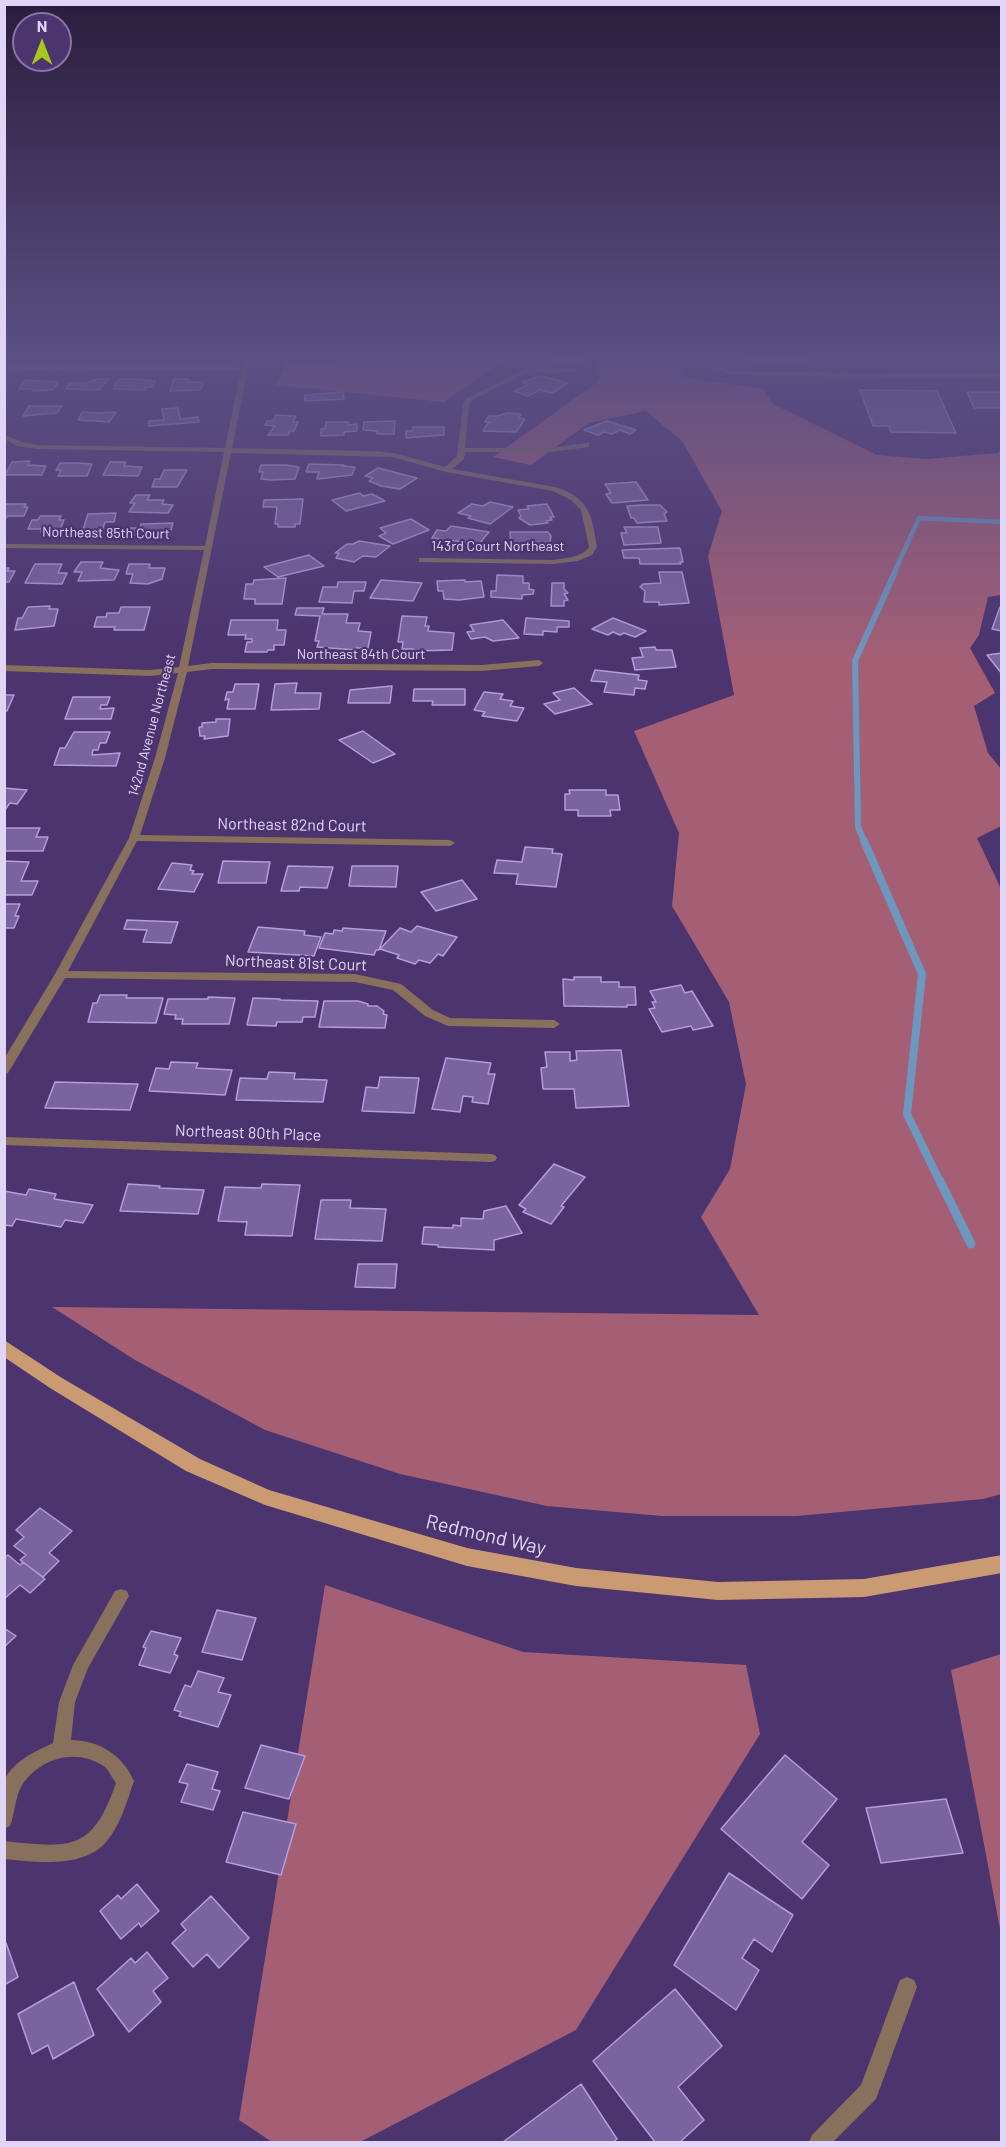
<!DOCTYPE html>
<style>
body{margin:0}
#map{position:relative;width:1006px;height:2147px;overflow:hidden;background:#4c346e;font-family:Barlow,sans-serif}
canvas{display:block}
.frame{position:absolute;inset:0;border:6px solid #e0d5f7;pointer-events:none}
.north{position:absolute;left:12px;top:12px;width:60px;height:60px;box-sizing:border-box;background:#4c346e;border:2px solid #8774a5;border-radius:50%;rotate:0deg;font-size:16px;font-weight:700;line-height:24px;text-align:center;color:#e0d5f7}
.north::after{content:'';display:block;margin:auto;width:21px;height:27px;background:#a8c71c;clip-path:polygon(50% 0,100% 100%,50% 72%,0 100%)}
</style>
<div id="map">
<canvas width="1006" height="2147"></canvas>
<div class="frame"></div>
<div class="north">N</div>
</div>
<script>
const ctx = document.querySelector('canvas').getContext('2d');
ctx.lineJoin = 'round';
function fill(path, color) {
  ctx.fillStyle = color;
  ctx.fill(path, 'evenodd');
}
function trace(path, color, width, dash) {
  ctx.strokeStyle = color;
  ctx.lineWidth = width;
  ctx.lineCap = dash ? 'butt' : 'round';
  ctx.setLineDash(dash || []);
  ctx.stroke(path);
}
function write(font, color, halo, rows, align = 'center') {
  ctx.font = font + ' Barlow,sans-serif';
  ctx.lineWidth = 4.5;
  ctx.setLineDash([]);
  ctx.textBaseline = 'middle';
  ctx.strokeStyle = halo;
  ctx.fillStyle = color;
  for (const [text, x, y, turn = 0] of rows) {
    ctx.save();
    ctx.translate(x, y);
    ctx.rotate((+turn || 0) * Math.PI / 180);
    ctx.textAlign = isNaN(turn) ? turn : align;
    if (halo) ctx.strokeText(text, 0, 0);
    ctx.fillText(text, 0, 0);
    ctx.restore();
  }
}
fill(new Path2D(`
 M350,359H506L444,402L276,385L285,365Z
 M598,359H681L682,377L763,389L773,404L877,455L926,459L998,453L1001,449V595L988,597L979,635L970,648L995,693L974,706L988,753L1002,770L1001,826L977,838L1002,891L1001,1494L983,1499L797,1516H662L547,1506L400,1474L265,1430L135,1360L52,1307L759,1315L701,1217L730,1169L746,1084L729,1002L672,906L679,833L634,731L734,695L708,556L722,511L682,441L646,411L589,423L531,465L493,457L599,381Z
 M325,1585L523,1652L746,1665L760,1734L576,2030L360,2142H272L239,2120Z
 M1001,1654H1002L1001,1934L951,1670Z`), '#a45f75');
trace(new Path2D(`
 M894,573L919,518L1002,522`), '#6e97c0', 4.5);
trace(new Path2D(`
 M865,843L858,827L855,661L895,572`), '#6e97c0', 6);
trace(new Path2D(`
 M864,841L922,974L907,1114L940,1182`), '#6e97c0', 8);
trace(new Path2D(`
 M940,1181L971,1244`), '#6e97c0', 9);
const building = new Path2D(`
 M545,359H584V360L577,363H563V361Z
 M743,359H808V361L744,360Z
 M541,376L568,383L552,393L540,390L528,396L514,391L528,385L522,382Z
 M96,379H109L99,390L66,389L70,383H87Z
 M118,379H138L155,381L153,387H145L144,390L113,389Z
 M174,379H188L187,382H203L201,390L170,391Z
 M25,380L38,381L58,382L53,390L33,391L34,389H19Z
 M860,390L937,391L956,433L891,432L889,426H873Z
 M343,392L344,399L305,401V395Z
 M967,392H1002V408H974Z
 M29,406H62L57,413L23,416Z
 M178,408L180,419L198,417L199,422L149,426V421L164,420L162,409Z
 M82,412L99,413L116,412L109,422L78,420Z
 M508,413L521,414L519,418L525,419L516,432L483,431L488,423L492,422H485L489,416H497Z
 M276,415L296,416L293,422H298L294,431H290L288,435H268L275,426L265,425L267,421H273Z
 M395,421L394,434H377V431L363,430L364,422Z
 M607,421L623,426L636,430L630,434L620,430L612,434L604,432L598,435L584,430Z
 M326,422H349L348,425L357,424V431L344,432V435L321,436V429H325Z
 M413,427H444V435L406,438V431H413Z
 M30,461L28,465L46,466L42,475H5L12,462Z
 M110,462H126L124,466L142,467L138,476L103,475Z
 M60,463H77L92,464L87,476H58L61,470H56Z
 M309,464L344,465L343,466L355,467L352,475L317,479L319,472H306Z
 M261,465H286L299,467L295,479L271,480L261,479L263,472H259Z
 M378,468L417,478L400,489L381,486L369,481L373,478L365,476Z
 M164,470H187L177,487H152L155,479H160Z
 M636,482L648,500L612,503L606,494L611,493L605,484Z
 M360,493L363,496L372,494L385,501L346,511L332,500Z
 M136,495H150L147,500H164L162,504L173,505L168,513L129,512L135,503H130Z
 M303,499L300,524H295V527H278V524H275L277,507H263L264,500Z
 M490,502L513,507L490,524L468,518L471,516L458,513L472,504L483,506Z
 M4,504H26L24,507H28L24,516H8L4,520Z
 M547,504L554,517H550L552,520L546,521L548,523L530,525L519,518L521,516L518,510L529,509L527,506Z
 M643,505H660L667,512L664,514L667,521L637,523L634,518H631L627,506Z
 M116,513L114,522H105L102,532L82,533L88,514Z
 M40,516H61L59,520H64L59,532H41L42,529H28L32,520H38Z
 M411,519L429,530L393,544L379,536L386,533L380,528Z
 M173,523L169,537L126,535L129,528H140L141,524Z
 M451,526L489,532L479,544L432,538L437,530L446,531Z
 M624,527H658L661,543L624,545L621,533H627Z
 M510,532H548L551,536L549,547L511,548Z
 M359,541L390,546L376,557L363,556L354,562L336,558L339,553H335L347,544H353Z
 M680,548L683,562H680L681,564H640L639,558H624L622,550Z
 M309,555L324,566L278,577L264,567Z
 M81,562H103L100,568L119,570L114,580L78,581L82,572H74Z
 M35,564H62L58,573H67L62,584L25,583Z
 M129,564H150L149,568H165L162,579L148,584L130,583L133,574H126Z
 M4,568H9L7,571H15L9,582H4Z
 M659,572H682L689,603L659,605V602H644L645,591L640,587L643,584L661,583Z
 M497,575L523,576V583H529V589L534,590L533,594L522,595V599L491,597V591H496Z
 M286,578L282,604H255V599H244L246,584H253L254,580Z
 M381,580L422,583L413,601L370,598Z
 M465,580V582L481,581L484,597L459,600L444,599L443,591H438L437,581Z
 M338,582H366L364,591H354L352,603L319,602L323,587H337Z
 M552,583H564V589L568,593L564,594L568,600L564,601V606H551Z
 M50,606L49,609H58L54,626L15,630L18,618H22L28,607Z
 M121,607H150L144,630H114L115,627H94L97,617H106L107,613H119Z
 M1000,607H1002V631L992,629Z
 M297,608H324L322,614H348L346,623H360L358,631L371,632L368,648H356L355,650L317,647L319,641H315L320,616L295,615Z
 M402,616L427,617L425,626H429L428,631L454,633L452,650L413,651V649H402L403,642H398Z
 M526,618L569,621V627H557V632L543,631V635L524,634Z
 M613,618L646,631L635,637L624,633L620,635L613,632L608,635L592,629Z
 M231,620H278L277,630H286L284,645H274V650H268L267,652H245L247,642H252V639H245L246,635H228Z
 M503,620L519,638L493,641L485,637L471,639L467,632L474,631L470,625Z
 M655,647L656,650H672L676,667L635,670L632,658L643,657L640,648Z
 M1002,653V674L987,655Z
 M595,670L639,675L638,680L647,681L645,689L635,688L634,695L604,692L607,682L591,681Z
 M297,683L295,693H321L319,709L271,710L275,684Z
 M235,684H259L255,709H227L229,699L225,700L227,692H233Z
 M392,686L390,703H348L350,690Z
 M574,688L592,704L555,714L544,704L560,700L553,693Z
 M414,689H465V705H432L433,701H413Z
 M484,692L503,694L500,699L513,701L510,706L524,708L517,721L482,716L485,712L474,710Z
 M4,695H14L7,711H4Z
 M73,697H110L107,705H101L100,709L114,708L111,719H65Z
 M216,719H230L228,736L204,739L205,736H200L199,727H202V723L216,722Z
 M363,731L395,754L373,763L339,740Z
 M74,732H110L106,743H100L98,750H93L92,755L120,753L116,766L54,765L60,748H65Z
 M4,788L27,790L17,804L10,803L4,811Z
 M569,790H606V795H618L620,810H610L611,816H578V810H565V794H570Z
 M5,828H40L36,837H48L43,851H4Z
 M525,847L553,849L552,853L562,854L556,887L516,884L518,874L494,873L497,860L522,862Z
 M4,861L29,862L21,881H38L32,895H4Z
 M223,861L270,862L266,883H218Z
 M172,863L192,865L190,870L194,871L192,874H203L194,892L158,889Z
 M288,866L333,867L327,888L300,887L299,891H281Z
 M352,866H398L396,887L349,886Z
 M462,880L477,899L436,911L421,892Z
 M4,904H20L15,916H19L14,928H4Z
 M127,920L178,922L171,943L143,942L147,930L124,929Z
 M417,926L457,937L443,956L438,954L430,963L419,960L415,964L397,958L399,955L380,949L400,928L411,932Z
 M258,927L305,931L304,935L321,937L314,956L248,952Z
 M343,928L386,931L379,950H376L374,955L319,948L325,933L333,934L334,930L342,931Z
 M574,977H601V982H619V987H635L636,1005H627V1007L564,1006L563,979L574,980Z
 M681,985L685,993L692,991L713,1026L693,1030L691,1026L662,1032L649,1009L655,1008L652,1002H656L650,991Z
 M100,995H127L126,998H163L156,1023L88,1022L93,1003H97Z
 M208,997L235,998L229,1024H182L183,1019H175L176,1015L164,1014L168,999H208Z
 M253,998L280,999V1000L318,1001L315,1017H303L302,1022H277L276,1026L247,1025Z
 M324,1001H358L368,1004V1006H377L384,1011L383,1014L387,1015L385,1028L319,1027Z
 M621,1050L629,1106L576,1108L574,1089H543L541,1068L547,1067L545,1052H570V1061L577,1060L576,1051Z
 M446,1058L491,1063L488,1074H495L488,1104L472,1102L473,1097L463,1096L460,1112L432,1109Z
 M171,1062L198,1063L196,1068L232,1070L225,1095L149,1091L156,1068L169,1069Z
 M269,1072L295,1073L294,1079L327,1080L323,1102L236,1100L240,1078L267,1079Z
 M380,1077L419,1078L414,1113L362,1111L366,1087L378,1088Z
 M55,1082L138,1084L130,1110L45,1108Z
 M554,1164L585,1177L561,1206L564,1207L551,1224L523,1212L526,1209L519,1205Z
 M128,1184L160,1186L159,1188L204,1190L198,1214L120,1211Z
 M262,1184L300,1185L292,1236L245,1235L247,1222L218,1221L225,1187L261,1188Z
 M29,1189L56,1194L54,1199L93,1205L83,1223L65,1220L61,1227L16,1219L12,1226L4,1225V1191L26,1195Z
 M321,1200H351L350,1208L386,1209L382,1241L315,1239Z
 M506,1206L522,1233L494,1240V1250L438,1247V1245L422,1244L424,1227L453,1228V1225L461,1226V1218L483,1219L484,1211Z
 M358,1264H397L395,1288L355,1287Z
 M40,1508L72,1531L49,1553L59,1561L43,1577L20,1560L26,1555L14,1546L24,1537L16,1530Z
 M8,1555L20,1565L23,1562L45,1579L30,1593L20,1585L4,1599V1558Z
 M217,1610L256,1618L242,1660L202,1652Z
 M4,1628L16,1636L4,1647Z
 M151,1631L181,1638L174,1654L178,1656L170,1673L139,1665L146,1648L143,1647Z
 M198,1671L224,1678L218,1692L231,1695L218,1727L179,1716L181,1712L174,1710L185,1685L191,1687Z
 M261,1745L305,1756L289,1799L245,1788Z
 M785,1755L837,1799L802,1842L829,1865L802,1899L721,1829Z
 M187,1764L218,1772L212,1789L220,1791L213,1810L181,1802L188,1784L179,1782Z
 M946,1799L963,1853L881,1863L866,1808Z
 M243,1812L296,1824L281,1875L226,1862Z
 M729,1873L793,1915L772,1952L754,1939L742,1958L759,1970L736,2010L674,1965Z
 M137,1884L159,1911L141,1927L139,1923L121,1939L100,1911L118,1895L121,1899Z
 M211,1896L249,1938L219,1968L207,1954L193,1967L172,1943L186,1930L181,1924Z
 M6,1943L18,1977L4,1985V1944Z
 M147,1952L168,1978L153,1991L161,2002L129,2032L97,1989L131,1958L135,1963Z
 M74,1982L94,2035L53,2059L48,2045L32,2054L18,2014Z
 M675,1989L722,2046L678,2087L704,2120L680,2142H655L593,2061Z
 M581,2084L617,2139L613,2142H503Z`);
fill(building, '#7a64a0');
trace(building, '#b49cde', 1.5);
fill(new Path2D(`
 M244,359H250L232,448L373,451L394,453L445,467L457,456L463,404L467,398L521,371L543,368L577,369V371L575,372L524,374L472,400L469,404L465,448H551L586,443H589V447L551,452H465L464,459L452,469L555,487C589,497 592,515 597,547L592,555L578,561L553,564L419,562V558H422L553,560C565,558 581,558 589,547L581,510L571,500L553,491L446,472L393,457L231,453L188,666L212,663L481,665L539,660L543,663L539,666L481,671L212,669L187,672L165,758L140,835L450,840L455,843L450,846L137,841L68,971L355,974L401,984L433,1010L450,1018L554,1020L560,1024L554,1028L448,1026L425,1016L393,990L355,982L65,978L8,1073L4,1074V1059L55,974L129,838L155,758L178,673L150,676L4,671V665L150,670L179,667L204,550L4,548V544L205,546L224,452L38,449L17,446L4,439V435L22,442L38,445L225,448L241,370L4,369V365L242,366Z
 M710,364L732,371L1002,375V379L731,375L708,367V365Z
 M4,1137L491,1154L495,1155L497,1158L495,1161L491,1162L4,1145Z
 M121,1589L127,1591L129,1596L88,1668L75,1702L71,1740C98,1740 123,1755 134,1781C127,1801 121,1824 107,1841C84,1869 36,1862 4,1859V1841C71,1848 92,1852 116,1783C112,1778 109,1771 105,1767C77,1747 40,1758 22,1785C15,1796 15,1814 10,1826L4,1829V1781C13,1761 34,1752 53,1743L59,1702L73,1665L115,1591Z
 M907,1977L914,1980L917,1987L876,2099L833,2142H809L812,2135L861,2085L900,1980Z`), '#88705c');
fill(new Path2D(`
 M4,1340L62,1378L200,1459L269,1490L467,1548L576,1568L718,1582L864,1579L1002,1555V1573L864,1597L718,1600L576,1586L467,1566L265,1505L186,1471L50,1388L4,1357Z`), '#ca9a72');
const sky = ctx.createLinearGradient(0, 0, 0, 659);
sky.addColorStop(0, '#2a1d3c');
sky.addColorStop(0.54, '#5b5084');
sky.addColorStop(1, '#5b508400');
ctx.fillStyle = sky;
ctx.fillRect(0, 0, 1006, 659);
write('14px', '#e0d5f7', '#4c346e', [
 ["Northeast 85th Court",106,533,1],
 ["143rd Court Northeast",498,546],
 ["Northeast 84th Court",361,654],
 ["142nd Avenue Northeast",152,725,-75]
]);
write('16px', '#e0d5f7', '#4c346e', [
 ["Northeast 82nd Court",292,825,1],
 ["Northeast 81st Court",296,963,2],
 ["Northeast 80th Place",248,1133,2]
]);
write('20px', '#e0d5f7', '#4c346e', [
 ["Redmond Way",486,1535,13]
]);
</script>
